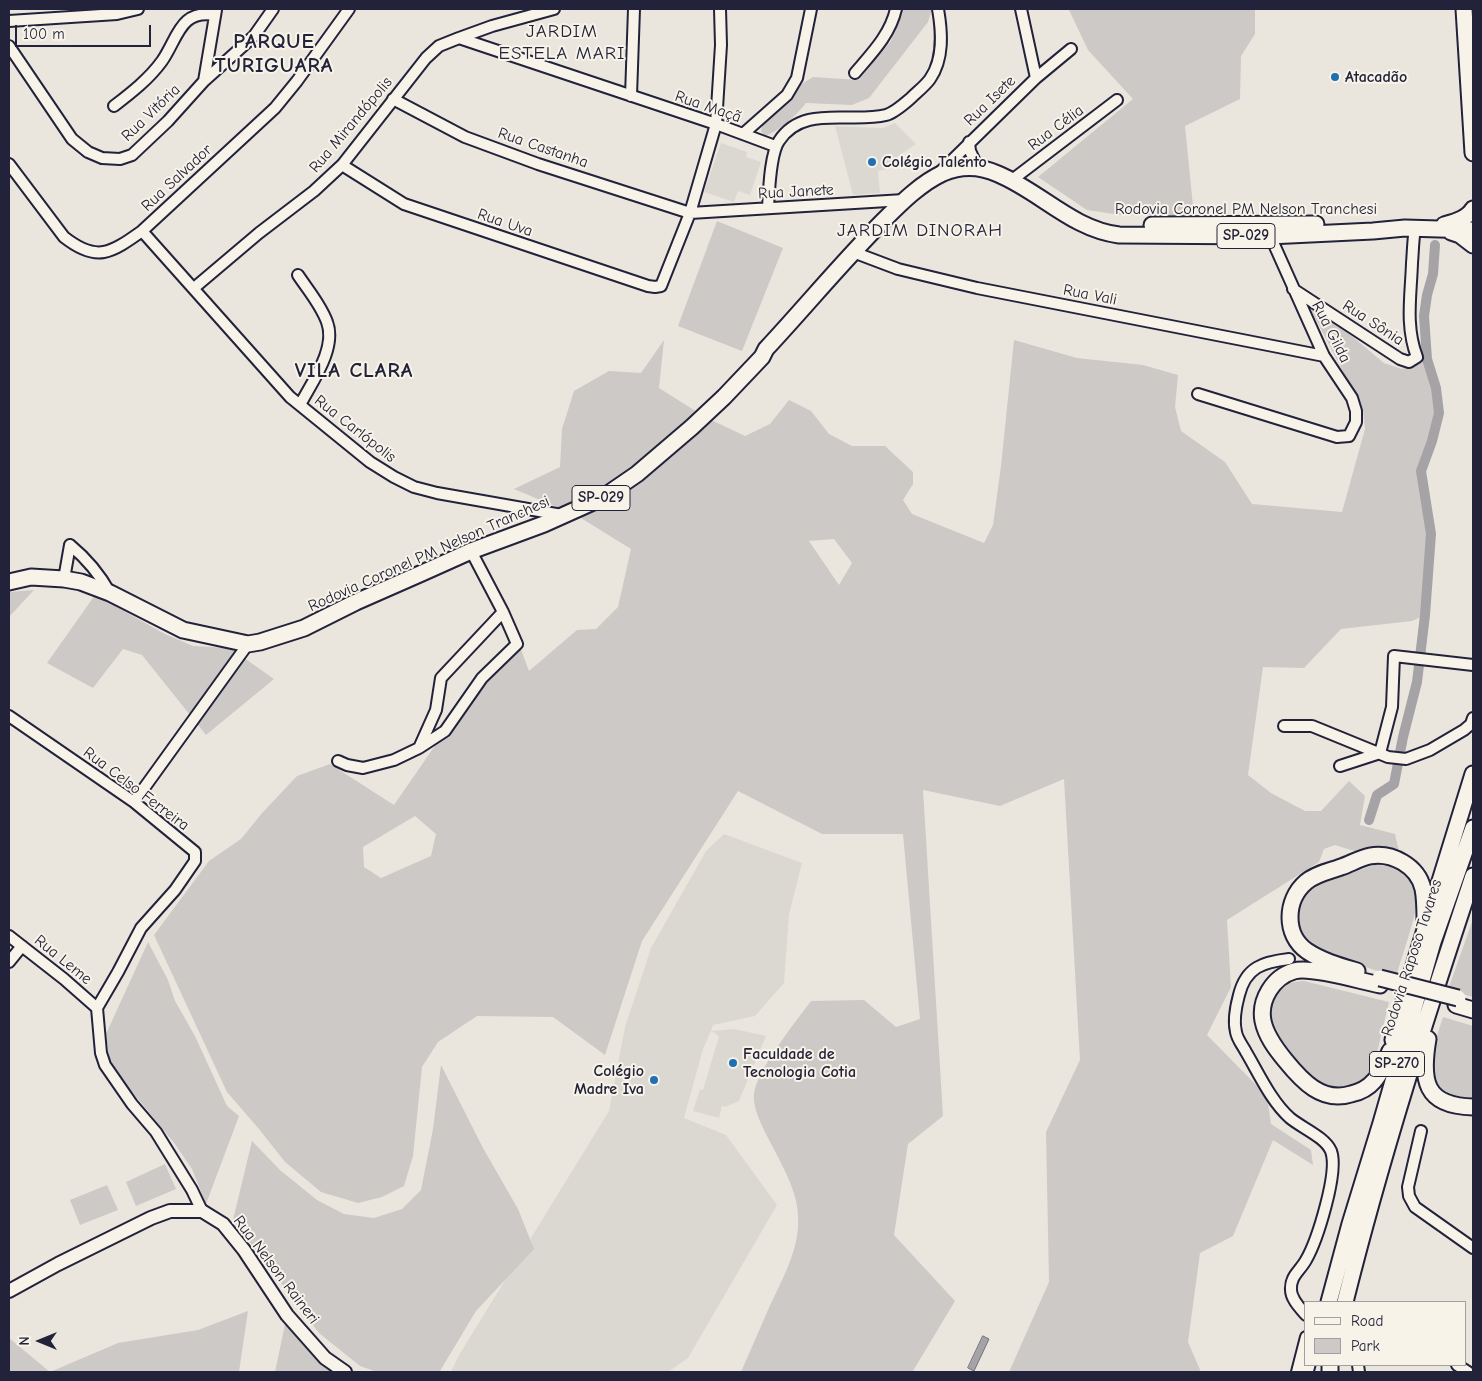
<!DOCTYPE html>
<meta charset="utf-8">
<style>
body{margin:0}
#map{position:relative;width:1482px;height:1381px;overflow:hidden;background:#eae6de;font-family:"Comic Neue",sans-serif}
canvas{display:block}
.frame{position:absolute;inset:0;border:10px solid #22223b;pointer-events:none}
.legend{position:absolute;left:1304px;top:1301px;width:162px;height:65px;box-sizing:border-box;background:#f7f3e8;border:1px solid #a29fa3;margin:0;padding:6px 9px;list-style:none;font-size:15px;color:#22223b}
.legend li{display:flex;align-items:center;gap:10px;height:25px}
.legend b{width:25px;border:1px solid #a29fa3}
.north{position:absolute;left:15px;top:1316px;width:50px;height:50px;-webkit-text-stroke:4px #f7f3e8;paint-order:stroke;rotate:270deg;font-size:14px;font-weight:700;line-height:20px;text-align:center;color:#22223b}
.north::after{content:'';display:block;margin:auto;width:18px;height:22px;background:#22223b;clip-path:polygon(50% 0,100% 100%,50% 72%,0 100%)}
.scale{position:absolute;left:15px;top:25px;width:136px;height:22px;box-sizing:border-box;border:2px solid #22223b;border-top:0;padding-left:6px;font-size:15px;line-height:18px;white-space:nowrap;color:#22223b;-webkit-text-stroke:4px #f7f3e8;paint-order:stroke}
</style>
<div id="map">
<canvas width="1482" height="1381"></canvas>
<div class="frame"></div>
<ul class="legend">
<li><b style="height:6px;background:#f7f3e8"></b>Road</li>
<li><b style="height:14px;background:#cdc9c6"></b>Park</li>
</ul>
<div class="north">N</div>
<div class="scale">100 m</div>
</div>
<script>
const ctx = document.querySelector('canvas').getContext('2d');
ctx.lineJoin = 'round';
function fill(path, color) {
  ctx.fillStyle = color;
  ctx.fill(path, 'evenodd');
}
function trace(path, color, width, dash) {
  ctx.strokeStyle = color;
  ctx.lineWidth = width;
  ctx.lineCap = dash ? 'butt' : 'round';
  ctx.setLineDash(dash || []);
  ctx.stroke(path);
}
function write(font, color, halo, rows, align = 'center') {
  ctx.font = font + ' "Comic Neue",sans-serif';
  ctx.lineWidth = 4;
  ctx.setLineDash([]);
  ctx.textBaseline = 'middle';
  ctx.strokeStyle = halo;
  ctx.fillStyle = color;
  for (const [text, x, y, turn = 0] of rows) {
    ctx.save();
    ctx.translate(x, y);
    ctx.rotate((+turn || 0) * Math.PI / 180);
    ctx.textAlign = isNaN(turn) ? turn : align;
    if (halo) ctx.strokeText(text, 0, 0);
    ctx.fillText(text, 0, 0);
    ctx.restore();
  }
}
fill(new Path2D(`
 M895,123L916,144L897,157L902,166L878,171L880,193L853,195L835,126L883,128Z
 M721,143L747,152L746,157L761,162L750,195L738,191L734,202L704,192Z
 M724,834L802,863L789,914L784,983L755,1016L713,1025L711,1031L734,1029L766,1036L739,1101L725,1107L722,1106L719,1118L693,1111L700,1089L703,1090L719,1036L711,1031L703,1049L684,1118L726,1135L777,1205L688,1358L668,1372H451L459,1355L609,1111L625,1027L651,948L706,851Z`), '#dbd8d2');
fill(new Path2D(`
 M901,9H932L928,22L869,98L852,105L806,103C796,116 780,130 765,136L761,131L763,124L791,101L800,85L813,77L859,80L891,41Z
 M1071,9H1255V34L1241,56L1240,99L1185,126L1194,216L1121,215L1087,210L1038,177L1133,99L1088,50L1069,10Z
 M717,221L783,248L742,351L678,326Z
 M1307,302L1337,324L1384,363L1402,369L1427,359L1436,388L1439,413L1432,441L1421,471L1431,534L1425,615L1412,621L1341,629L1304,668L1263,667L1248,775L1271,793L1305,811H1321L1349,781L1365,796L1360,825L1395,834L1400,856L1354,851L1335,845L1324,849L1319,862L1227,920L1231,987L1207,1035L1267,1096L1271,1124L1311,1150L1313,1165L1273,1140L1233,1236L1200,1253L1188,1342L1201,1372H1009L1049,1282L1046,1132L1080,1060L1064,779L1000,806L923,790L943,1116L908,1144L894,1235L955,1301L913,1371L741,1372C750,1351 759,1331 768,1310C781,1281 800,1250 798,1217C798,1196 787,1175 778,1157C770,1140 752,1113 754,1094C756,1071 797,1020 811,1001L864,1000L896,1027L920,1019L903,834H822L738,791L642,941L605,1055L553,1017L477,1016L438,1042L422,1067L413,1156L404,1186L382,1197L358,1203L321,1192L285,1162L259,1129L227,1092L154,935L209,861L241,839L263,812L297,776L330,764L394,805L432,750L489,675L519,644L529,671L577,630L596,629L618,607L631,549L576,515L514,489L560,467L562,429L574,391L609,371L641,373L664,340L659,388L705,417L745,436L770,424L789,400L811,411L829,434L852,446H885L913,472V484L903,500L912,514L984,543L993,525L1001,466L1014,340L1077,358L1143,365L1178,375L1175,407L1181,431L1225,462L1252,504L1342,512L1365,429L1363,410ZM834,539L852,563L839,585L809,541ZM415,816L436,834L431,856L381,878L364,867L363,847Z
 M34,590L9,617V592Z
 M95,595L165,634L193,646L230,648L274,679L206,735L142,655L123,649L93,688L47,663Z
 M1374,865C1395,864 1412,875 1417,897C1419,909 1400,962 1396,977L1307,948L1293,929L1301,894L1316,885Z
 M1473,919V997L1448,990Z
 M148,942L168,980L175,1001L195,1036L227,1106L239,1116L206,1204L192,1169L175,1144L125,1083L109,1059L106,1034Z
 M1304,981L1389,1002L1372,1074L1360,1086L1348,1090L1316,1086L1273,1037L1268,1006C1279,989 1282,982 1304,981Z
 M1443,1017L1473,1026V1102L1451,1101L1433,1084C1429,1059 1435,1041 1443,1017Z
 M441,1065L483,1148L518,1209L534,1249L476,1311L440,1371L438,1372H377L360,1366L319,1333L233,1220L252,1141L280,1170L317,1200L344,1214L374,1218L402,1209L421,1190L433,1129Z
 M165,1164L176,1189L136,1206L126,1182Z
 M107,1185L118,1210L80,1225L70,1200Z
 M248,1311L239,1372H9V1338L50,1372L118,1343L198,1330Z
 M287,1315L345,1372H275Z`), '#cdc9c6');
const water = new Path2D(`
 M983,1336L989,1339L974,1371L968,1368Z`);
fill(water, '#a6a3a6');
trace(water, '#716f7b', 1);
trace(new Path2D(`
 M1369,820L1377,795L1394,784L1403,737L1417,682L1425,615L1431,534L1421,471L1432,441L1439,413L1436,388L1427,359L1424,316L1427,295L1433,274L1435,245`), '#a6a3a6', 10);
const minor = new Path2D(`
 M1021,9L1036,78
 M9,21L117,14L138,9
 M459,38L716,124L775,146
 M9,46L72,139L88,152L102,158L120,159L132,155L168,121L204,81L254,36L273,9
 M855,73C872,53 890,35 896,9
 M204,81L216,10
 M631,96L634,9
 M393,99L465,137L538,164L690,213L904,200
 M114,106C131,93 149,79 162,61C178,38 180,9 215,15
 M743,134L787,95L797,78L811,9
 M969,142L970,151L978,168
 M9,164L64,237C97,263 111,253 142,231L275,108L297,81L349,9
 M342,165L404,204L648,286L655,287L661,286L690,213L716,124L721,45L720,9
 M939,173L1036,78L1071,49
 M1012,180L1117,100
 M768,208C769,191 770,154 779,141C803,104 850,124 886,115C894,113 904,104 911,98C917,92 925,86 930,79C944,59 942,32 938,9
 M142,231L290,397L370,462L394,477L414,487L437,493L562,515
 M853,252L898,269L977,288L1324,356
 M298,275C308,290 321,305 327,322C337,348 312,382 300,405
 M194,288L259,233L314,191L342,165L426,58L439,46L459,38L492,26L554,9
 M1293,289L1400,359L1409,362L1417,357C1405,326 1411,295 1412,263C1413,251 1413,240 1415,228
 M1198,394L1337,437L1349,436L1356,422V411L1352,398L1324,356L1268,231
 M70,545C87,559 99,573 110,593
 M64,579L70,545
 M9,716L134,802L195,852V861L175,890L141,928L118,972L97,1008L101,1053L105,1065L132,1104L156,1132L192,1190L202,1211
 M1284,726H1312L1388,757L1406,759L1430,750L1464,730L1471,724L1473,718
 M419,748L445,731L482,678L517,644L503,612L471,551
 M338,761L347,765L363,768L394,760L419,748L436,710L441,678L503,612
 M1340,766L1380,753L1392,707L1394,656L1473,665
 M134,802L248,644
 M9,936L64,979L97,1008
 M1289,959C1263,962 1246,967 1239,995C1236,1006 1233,1020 1236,1032C1237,1039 1243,1046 1246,1052C1259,1074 1271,1101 1290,1118C1302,1128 1325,1137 1331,1151C1339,1172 1317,1241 1306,1260C1300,1271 1290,1276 1291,1290C1291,1299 1300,1308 1306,1315
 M9,962L22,946
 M1421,1131L1408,1187L1409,1196L1415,1207L1473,1248
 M1358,1365L1359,1372
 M1457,1365L1468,1372
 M1297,1372L1306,1337`);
const major = new Path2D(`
 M9,1291L58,1264L151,1218L170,1211H202L223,1224L244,1250L287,1315L325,1358L345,1372`);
const highway = new Path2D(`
 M1464,9L1473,153
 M1152,225L1316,224
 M1444,225C1454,222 1467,219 1473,209
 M1451,232L1460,235L1473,245
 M9,582L31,577L64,579L81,582L110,593L183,630L248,644L260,642L304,628L356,602L422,573L471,551L544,524L602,498L637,474L692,427L724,397L762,357L766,349C806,306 843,261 884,220C901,203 921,183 943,173C962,165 980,166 998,174C1041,192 1072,229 1119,235L1269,236L1373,231L1405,228L1473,230
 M1357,971C1340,966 1322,961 1307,951C1284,935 1285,900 1306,882C1315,874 1330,871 1341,867C1350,864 1360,858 1370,856C1392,852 1418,866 1423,889C1425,899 1425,910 1425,920
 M1380,985C1360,981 1311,966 1294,971C1273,977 1259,1000 1263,1021C1266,1036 1276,1049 1285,1060C1302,1081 1322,1103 1351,1094C1360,1092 1368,1088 1374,1081C1381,1074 1386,1061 1390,1051
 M1456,1005L1473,1010
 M1428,1039C1421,1080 1424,1106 1473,1107
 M1393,1040L1415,962L1473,774
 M1329,1302L1350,1224L1381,1123L1433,942L1473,828
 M1345,1302C1381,1158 1426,1017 1473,876
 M1305,1372L1307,1365
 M1330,1372V1365`);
trace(minor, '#22223b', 14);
trace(major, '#22223b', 16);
trace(highway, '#22223b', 19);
trace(minor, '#f7f3e8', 10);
trace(major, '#f7f3e8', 12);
trace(highway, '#f7f3e8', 15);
const highwayBridge = new Path2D(`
 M1380,978L1458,998`);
trace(highwayBridge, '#22223b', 19, []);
trace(highwayBridge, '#f7f3e8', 15);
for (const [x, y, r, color] of [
 [1335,77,5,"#1f6fb2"],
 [872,162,5,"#1f6fb2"],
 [733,1063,5,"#1f6fb2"],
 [654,1080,5,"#1f6fb2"]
]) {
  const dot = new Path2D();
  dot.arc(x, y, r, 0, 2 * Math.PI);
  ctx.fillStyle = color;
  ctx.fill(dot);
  trace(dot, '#f7f3e8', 2);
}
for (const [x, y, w] of [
 [1246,236,58],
 [601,498,58],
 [1397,1064,55]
]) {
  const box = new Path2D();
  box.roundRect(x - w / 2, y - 12.5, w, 25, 4);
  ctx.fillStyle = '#f7f3e8';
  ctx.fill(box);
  trace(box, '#22223b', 1);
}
write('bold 15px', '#22223b', null, [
 ["SP-029",1246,236],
 ["SP-029",601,498],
 ["SP-270",1397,1064]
]);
write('bold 16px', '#22223b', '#f7f3e8', [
 ["Atacadão",1345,77],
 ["Colégio Talento",882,162],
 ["Faculdade de",743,1054],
 ["Tecnologia Cotia",743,1072],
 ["Colégio",644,1071,"right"],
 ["Madre Iva",644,1089,"right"]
], 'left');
write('16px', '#22223b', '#f7f3e8', [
 ["Rua Isete",990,101,-44],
 ["Rua Maçã",708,107,19],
 ["Rua Vitória",151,113,-44],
 ["Rua Mirandópolis",351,125,-50],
 ["Rua Célia",1056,128,-37],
 ["Rua Castanha",543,148,19],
 ["Rua Salvador",177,178,-43],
 ["Rua Janete",796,192,-3],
 ["Rodovia Coronel PM Nelson Tranchesi",1246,209],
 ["Rua Uva",505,223,19],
 ["Rua Vali",1090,295,11],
 ["Rua Sônia",1373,323,33],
 ["Rua Gilda",1331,332,63],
 ["Rua Carlópolis",355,429,38],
 ["Rodovia Coronel PM Nelson Tranchesi",429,554,-24],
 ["Rua Celso Ferreira",136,789,37],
 ["Rodovia Raposo Tavares",1412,958,-72],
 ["Rua Leme",63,960,39],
 ["Rua Nelson Raineri",276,1270,53]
]);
ctx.letterSpacing = '1px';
write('19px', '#22223b', '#f7f3e8', [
 ["JARDIM",562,32],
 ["ESTELA MARI",562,54],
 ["JARDIM DINORAH",920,231]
]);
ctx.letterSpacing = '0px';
ctx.letterSpacing = '1px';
write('bold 21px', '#22223b', '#f7f3e8', [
 ["PARQUE",274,42],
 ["TURIGUARA",274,66],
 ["VILA CLARA",354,371]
]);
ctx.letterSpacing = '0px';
</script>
